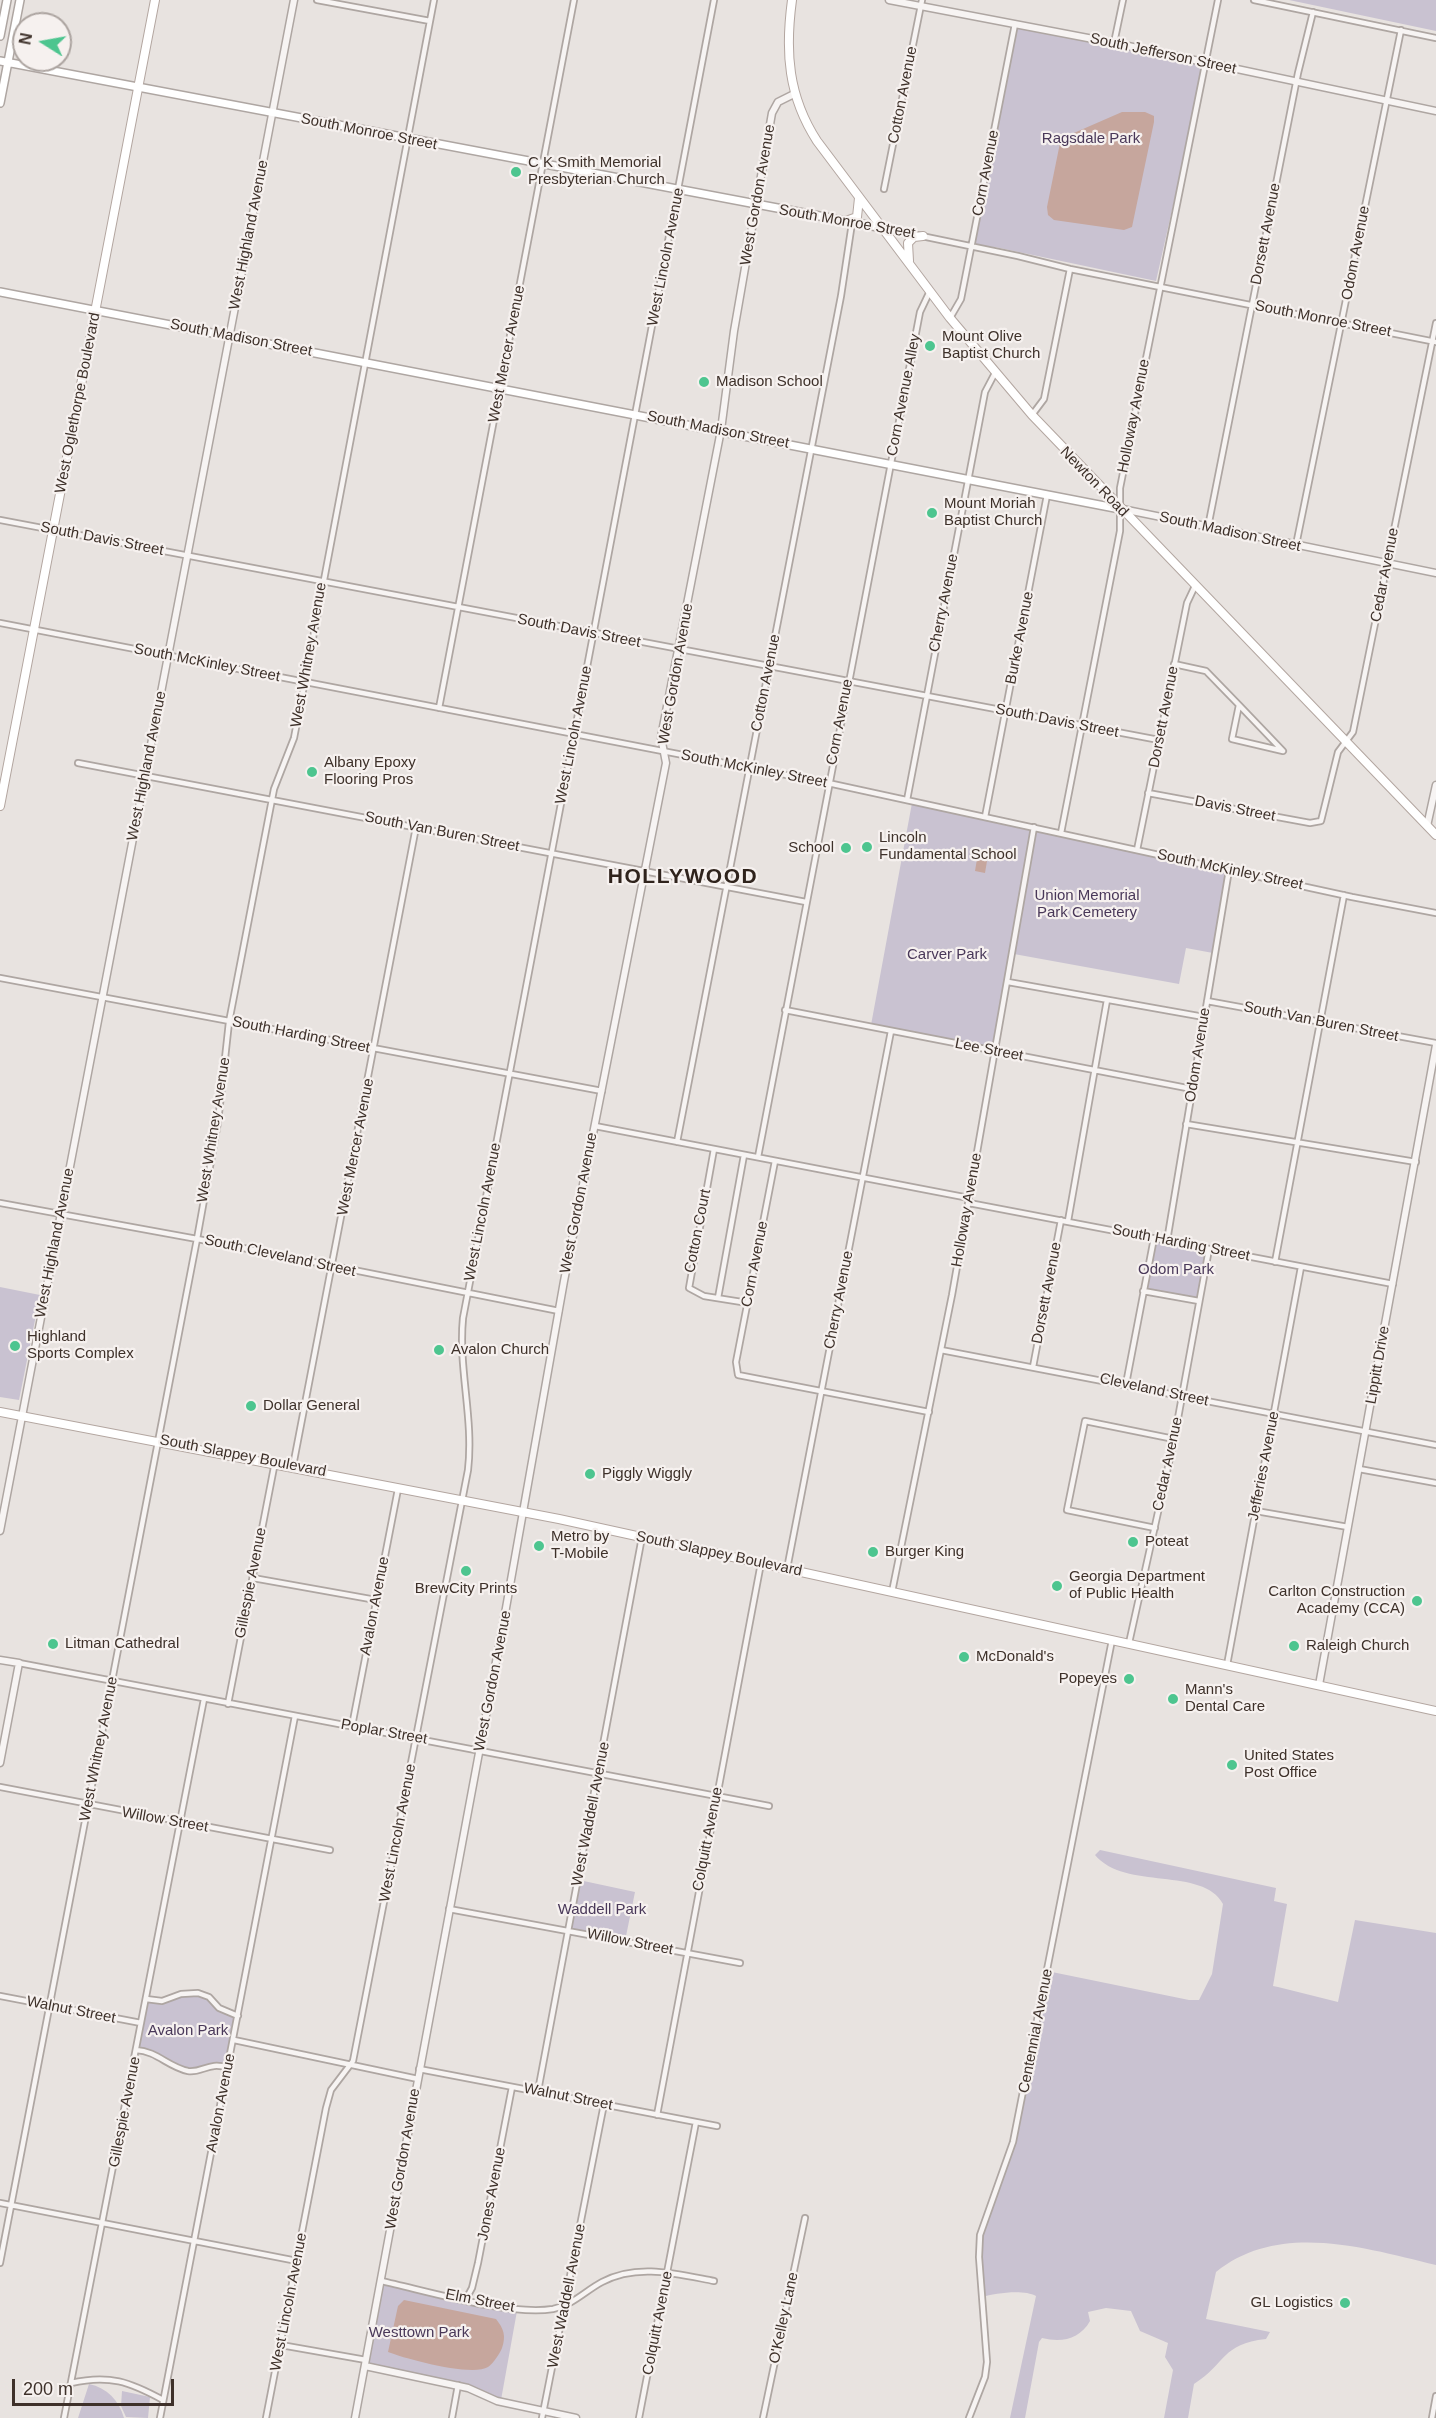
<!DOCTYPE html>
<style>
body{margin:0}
#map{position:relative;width:1436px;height:2418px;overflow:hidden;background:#e8e3e0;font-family:Helvetica,sans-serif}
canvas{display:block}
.north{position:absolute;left:12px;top:12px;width:60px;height:60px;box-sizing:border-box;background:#f6f1ef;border:2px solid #aca4a0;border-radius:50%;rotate:281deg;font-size:16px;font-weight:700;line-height:24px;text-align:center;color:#3e312a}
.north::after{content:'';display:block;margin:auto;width:21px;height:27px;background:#4dc58f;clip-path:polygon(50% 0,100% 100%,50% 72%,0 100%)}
.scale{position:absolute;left:12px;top:2379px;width:162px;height:27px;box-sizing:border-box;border:3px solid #3e312a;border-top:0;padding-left:8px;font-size:18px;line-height:21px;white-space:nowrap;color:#3e312a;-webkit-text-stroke:4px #f6f1ef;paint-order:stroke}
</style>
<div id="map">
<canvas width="1436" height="2418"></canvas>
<div class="north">N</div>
<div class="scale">200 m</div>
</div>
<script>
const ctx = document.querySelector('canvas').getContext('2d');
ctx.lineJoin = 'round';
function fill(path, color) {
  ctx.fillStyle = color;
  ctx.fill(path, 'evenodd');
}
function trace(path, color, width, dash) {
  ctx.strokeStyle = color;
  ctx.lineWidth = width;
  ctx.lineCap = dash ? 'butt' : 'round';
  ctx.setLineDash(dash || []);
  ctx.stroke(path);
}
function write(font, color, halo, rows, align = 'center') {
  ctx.font = font + ' Helvetica,sans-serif';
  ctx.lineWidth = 4.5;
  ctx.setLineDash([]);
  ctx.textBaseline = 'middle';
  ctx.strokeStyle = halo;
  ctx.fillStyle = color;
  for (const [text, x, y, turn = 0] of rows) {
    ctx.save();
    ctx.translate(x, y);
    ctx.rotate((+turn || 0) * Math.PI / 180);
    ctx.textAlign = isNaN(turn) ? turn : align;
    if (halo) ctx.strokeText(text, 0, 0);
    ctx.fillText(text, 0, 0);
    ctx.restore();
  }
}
fill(new Path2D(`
 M1289,0H1436V31Z
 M1016,25L1205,63L1156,281L995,247L972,246Z
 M912,803L1032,829L993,1049L871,1025Z
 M1036,829L1228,871L1213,953L1186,948L1179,984L1014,954Z
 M1155,1239L1208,1249L1199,1300L1145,1290Z
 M0,1287L40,1295L19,1400L0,1397Z
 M1100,1850L1276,1888L1274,1901L1287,1904L1273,1986L1278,1987L1338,2002L1355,1920L1436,1933V2265C1365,2248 1279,2221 1216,2272L1206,2319L1270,2332L1266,2339C1221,2344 1227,2363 1194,2384L1188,2418H1164L1173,2370L1165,2357L1168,2343L1140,2331L1131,2311L1106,2308L1088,2312L1090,2321C1080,2339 1062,2343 1042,2338L1039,2342L1025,2418H1010L1036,2296C1024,2289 995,2293 982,2297L980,2235L1010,2157L1047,1971L1189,2000H1199L1212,1974L1223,1904C1203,1866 1125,1891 1095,1855Z
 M579,1880L635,1892L625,1941L569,1929Z
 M182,1994C213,1994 211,2009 237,2017L228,2067C211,2062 210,2068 196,2070C177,2073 153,2057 137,2049L146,2000L162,2002Z
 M382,2282L517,2311L501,2400L367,2365Z
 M89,2384C107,2388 119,2400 124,2418H78Z
 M122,2391L150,2397L148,2418L126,2417L121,2406Z`), '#c9c2d1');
fill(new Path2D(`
 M1122,112H1145L1154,116V122L1132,227L1124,230L1054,220L1048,215L1047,207L1060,143L1067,136Z
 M978,853L988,855L985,873L975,871Z
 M404,2300L496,2319C504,2329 506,2336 502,2348C500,2353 493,2364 488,2367C472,2377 406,2359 388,2352L398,2306Z`), '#c6a69d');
const minor = new Path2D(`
 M317,0L430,21
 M1254,0L1436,38
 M1114,43L1123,0
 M884,189L922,0
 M883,228L1018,256L1070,269L1436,342
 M950,318L961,299L1015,24
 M1032,415L1044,399L1070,269
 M0,520L1159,740
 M1208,527L1298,73L1313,12
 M1296,545L1401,30
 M0,623L828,783L1352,897L1436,913
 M1174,664L1206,671L1239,705
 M1239,705L1283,751L1232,739Z
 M439,708L574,0
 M78,763L806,902
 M1148,793L1310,823L1321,821L1338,752L1353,732L1436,323
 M907,800L985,392L995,373
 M985,817L1047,495
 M1061,833L1120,531V488L1218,0
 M1137,850L1187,603L1195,586
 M0,978L602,1091
 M1008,982L1204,1017
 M1207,1001L1436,1043
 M785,1010L1192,1089
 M1186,1124L1416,1162
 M595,1126L969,1198
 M677,1142L841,296L852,223
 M714,1149L689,1288L704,1296L748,1303
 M758,1157L920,312L930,291
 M775,1161L736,1362L738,1375L929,1412
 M0,1203L208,1241L559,1311
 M969,1203L1393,1284
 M1068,1221L1107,1000
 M1167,1241L1229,870
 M1275,1262L1344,895
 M1143,1291L1199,1301
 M718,1298L744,1155
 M941,1350L1436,1445
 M1033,1367L1061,1220
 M1126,1384L1154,1238
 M293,1466L416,827
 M1359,1469L1436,1483
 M1256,1511L1348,1527
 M1155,1528L1067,1510L1085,1421L1174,1439
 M787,1569L891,1031
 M253,1578L376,1600
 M892,1592L952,1295L1034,827
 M1129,1643L1174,1440L1209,1249
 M19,1663L769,1806
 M1227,1665L1301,1267
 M228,1704L275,1462
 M352,1726L398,1489
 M0,1787L330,1850
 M449,1909L740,1963
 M0,1996L141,2023
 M146,1999L162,2001L181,1994L198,1993L209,1997L219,2008L238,2016
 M234,2040L418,2079
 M136,2050C157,2051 168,2067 188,2071C203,2073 209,2061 228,2068
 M419,2069L717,2126
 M538,2091L642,1537
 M657,2115L761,1563
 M0,2203L297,2261
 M0,2263L197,1239L218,1122L229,1022L274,789L294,738L434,0
 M381,2281C427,2291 509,2316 553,2309C573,2305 585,2291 602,2282C637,2263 677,2274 714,2281
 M466,2299L472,2288L478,2263L512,2087
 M281,2345L366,2360
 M71,2383C109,2374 130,2382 163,2400
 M64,2418L204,1699
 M160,2418L295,1716
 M266,2418L326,2108L331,2090L353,2061L468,1470C474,1418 458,1369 463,1318L714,0
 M452,2418L458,2385
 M542,2418L604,2104
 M639,2418L696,2122
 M763,2418L805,2218
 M969,2418L985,2377L987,2362L979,2257L980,2235L1013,2142L1112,1640
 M1432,2418L1436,2396`);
const tertiary = new Path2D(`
 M889,0L1114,43L1436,111
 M1122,509L1436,573
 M1427,826L1436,785
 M0,1531L294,0
 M0,1660L19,1663L0,1763
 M1319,1685L1436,1045
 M365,2366L468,2388L497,2401L576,2418
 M355,2418L506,1608L564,1281L666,763L661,737L721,430L734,331L772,113L778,102L794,94`);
const secondary = new Path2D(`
 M0,36L7,0
 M0,61L883,228
 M0,103L20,0
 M0,292L1120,509`);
const primary = new Path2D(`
 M792,0C785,52 788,96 817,141L950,318L1032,415L1436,835
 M843,222L857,217L859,198
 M909,261L908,243L914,237L923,236
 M0,806L155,0
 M0,1412L559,1519L1436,1711`);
trace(minor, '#aea6a2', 8);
trace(tertiary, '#aea6a2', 9);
trace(secondary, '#aea6a2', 10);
trace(primary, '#b3a6a0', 10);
trace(minor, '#f7f4f3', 4.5);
trace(tertiary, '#f7f4f3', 6);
trace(secondary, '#fff', 7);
trace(primary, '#fff', 8);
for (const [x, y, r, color] of [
 [516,172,6,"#4dc58f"],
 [930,346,6,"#4dc58f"],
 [704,382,6,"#4dc58f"],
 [932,513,6,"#4dc58f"],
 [312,772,6,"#4dc58f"],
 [867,847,6,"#4dc58f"],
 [846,848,6,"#4dc58f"],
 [15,1346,6,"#4dc58f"],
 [439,1350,6,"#4dc58f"],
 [251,1406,6,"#4dc58f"],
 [590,1474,6,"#4dc58f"],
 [1133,1542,6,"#4dc58f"],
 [539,1546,6,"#4dc58f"],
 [873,1552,6,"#4dc58f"],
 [466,1571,6,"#4dc58f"],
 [1057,1586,6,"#4dc58f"],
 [1417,1601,6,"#4dc58f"],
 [53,1644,6,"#4dc58f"],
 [1294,1646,6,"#4dc58f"],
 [964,1657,6,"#4dc58f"],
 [1129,1679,6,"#4dc58f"],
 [1173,1699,6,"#4dc58f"],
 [1232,1765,6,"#4dc58f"],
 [1345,2303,6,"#4dc58f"]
]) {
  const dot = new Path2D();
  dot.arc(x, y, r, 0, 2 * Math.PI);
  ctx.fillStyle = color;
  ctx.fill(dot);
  trace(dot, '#f6f1ef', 2);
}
write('15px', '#3e312a', '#f6f1ef', [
 ["South Jefferson Street",1163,54,12],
 ["Cotton Avenue",903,95,-79],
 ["South Monroe Street",369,132,11],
 ["Corn Avenue",986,173,-79],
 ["West Gordon Avenue",758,195,-80],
 ["South Monroe Street",847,222,10],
 ["Dorsett Avenue",1266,234,-79],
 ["West Highland Avenue",249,235,-79],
 ["Odom Avenue",1356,253,-79],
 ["West Lincoln Avenue",666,257,-79],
 ["South Monroe Street",1323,319,11],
 ["South Madison Street",241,338,11],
 ["West Mercer Avenue",507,354,-79],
 ["Corn Avenue Alley",904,395,-79],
 ["West Oglethorpe Boulevard",78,403,-79],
 ["Holloway Avenue",1134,416,-79],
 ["South Madison Street",718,430,11],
 ["Newton Road",1094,482,46],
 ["South Madison Street",1230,532,12],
 ["South Davis Street",102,539,11],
 ["Cedar Avenue",1385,575,-79],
 ["Cherry Avenue",944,603,-79],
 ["South Davis Street",579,631,11],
 ["Burke Avenue",1020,638,-79],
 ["West Whitney Avenue",309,655,-80],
 ["South McKinley Street",207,663,11],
 ["West Gordon Avenue",676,674,-80],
 ["Cotton Avenue",766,683,-79],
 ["Dorsett Avenue",1164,717,-79],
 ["South Davis Street",1057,721,11],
 ["Corn Avenue",840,722,-79],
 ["West Lincoln Avenue",574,735,-79],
 ["West Highland Avenue",147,766,-79],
 ["South McKinley Street",754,769,11],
 ["Davis Street",1235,809,11],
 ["South Van Buren Street",442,832,11],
 ["South McKinley Street",1230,870,12],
 ["South Van Buren Street",1321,1022,11],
 ["South Harding Street",301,1035,11],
 ["Lee Street",989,1050,11],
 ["Odom Avenue",1198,1055,-81],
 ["West Whitney Avenue",214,1130,-81],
 ["West Mercer Avenue",356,1147,-79],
 ["West Gordon Avenue",579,1203,-79],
 ["Holloway Avenue",967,1210,-80],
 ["West Lincoln Avenue",483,1212,-79],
 ["Cotton Court",698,1231,-79],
 ["West Highland Avenue",55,1243,-79],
 ["South Harding Street",1181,1243,11],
 ["South Cleveland Street",280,1256,12],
 ["Corn Avenue",755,1264,-79],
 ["Dorsett Avenue",1047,1293,-79],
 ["Cherry Avenue",839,1300,-79],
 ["Lippitt Drive",1378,1365,-80],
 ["Cleveland Street",1154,1390,12],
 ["South Slappey Boulevard",243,1456,11],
 ["Cedar Avenue",1168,1464,-78],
 ["Jefferies Avenue",1264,1466,-79],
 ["South Slappey Boulevard",719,1554,12],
 ["Gillespie Avenue",251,1583,-79],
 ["Avalon Avenue",375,1606,-79],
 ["West Gordon Avenue",493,1681,-79],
 ["Poplar Street",384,1732,10],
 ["West Whitney Avenue",99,1749,-79],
 ["West Waddell Avenue",591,1814,-79],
 ["Willow Street",165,1820,10],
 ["West Lincoln Avenue",398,1833,-79],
 ["Colquitt Avenue",708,1839,-79],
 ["Willow Street",630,1942,11],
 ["Walnut Street",71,2010,11],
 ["Centennial Avenue",1036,2031,-79],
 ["Walnut Street",568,2097,11],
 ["Avalon Avenue",221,2103,-79],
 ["Gillespie Avenue",125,2112,-79],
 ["West Gordon Avenue",403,2159,-80],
 ["Jones Avenue",492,2194,-79],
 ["West Waddell Avenue",567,2296,-79],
 ["Elm Street",480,2301,11],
 ["West Lincoln Avenue",289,2302,-79],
 ["O'Kelley Lane",784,2318,-78],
 ["Colquitt Avenue",658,2323,-79]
]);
write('15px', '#493859', '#f6f1ef', [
 ["Ragsdale Park",1091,139],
 ["Union Memorial",1087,896],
 ["Park Cemetery",1087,913],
 ["Carver Park",947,955],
 ["Odom Park",1176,1270],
 ["Waddell Park",602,1910],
 ["Avalon Park",188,2031],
 ["Westtown Park",419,2333]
]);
write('15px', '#3e312a', '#f6f1ef', [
 ["C K Smith Memorial",528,163],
 ["Presbyterian Church",528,180],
 ["Mount Olive",942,337],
 ["Baptist Church",942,354],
 ["Madison School",716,382],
 ["Mount Moriah",944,504],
 ["Baptist Church",944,521],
 ["Albany Epoxy",324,763],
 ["Flooring Pros",324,780],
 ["Lincoln",879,838],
 ["Fundamental School",879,855],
 ["School",834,848,"right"],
 ["Highland",27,1337],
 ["Sports Complex",27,1354],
 ["Avalon Church",451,1350],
 ["Dollar General",263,1406],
 ["Piggly Wiggly",602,1474],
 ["Metro by",551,1537],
 ["T-Mobile",551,1554],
 ["Poteat",1145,1542],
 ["Burger King",885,1552],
 ["Georgia Department",1069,1577],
 ["of Public Health",1069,1594],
 ["BrewCity Prints",466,1589,"center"],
 ["Carlton Construction",1405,1592,"right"],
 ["Academy (CCA)",1405,1609,"right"],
 ["Litman Cathedral",65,1644],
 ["Raleigh Church",1306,1646],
 ["McDonald's",976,1657],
 ["Popeyes",1117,1679,"right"],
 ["Mann's",1185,1690],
 ["Dental Care",1185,1707],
 ["United States",1244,1756],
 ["Post Office",1244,1773],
 ["GL Logistics",1333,2303,"right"]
], 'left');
ctx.letterSpacing = '1.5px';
write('bold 21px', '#2f231c', '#f6f1ef', [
 ["HOLLYWOOD",683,877]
]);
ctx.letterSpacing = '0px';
</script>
